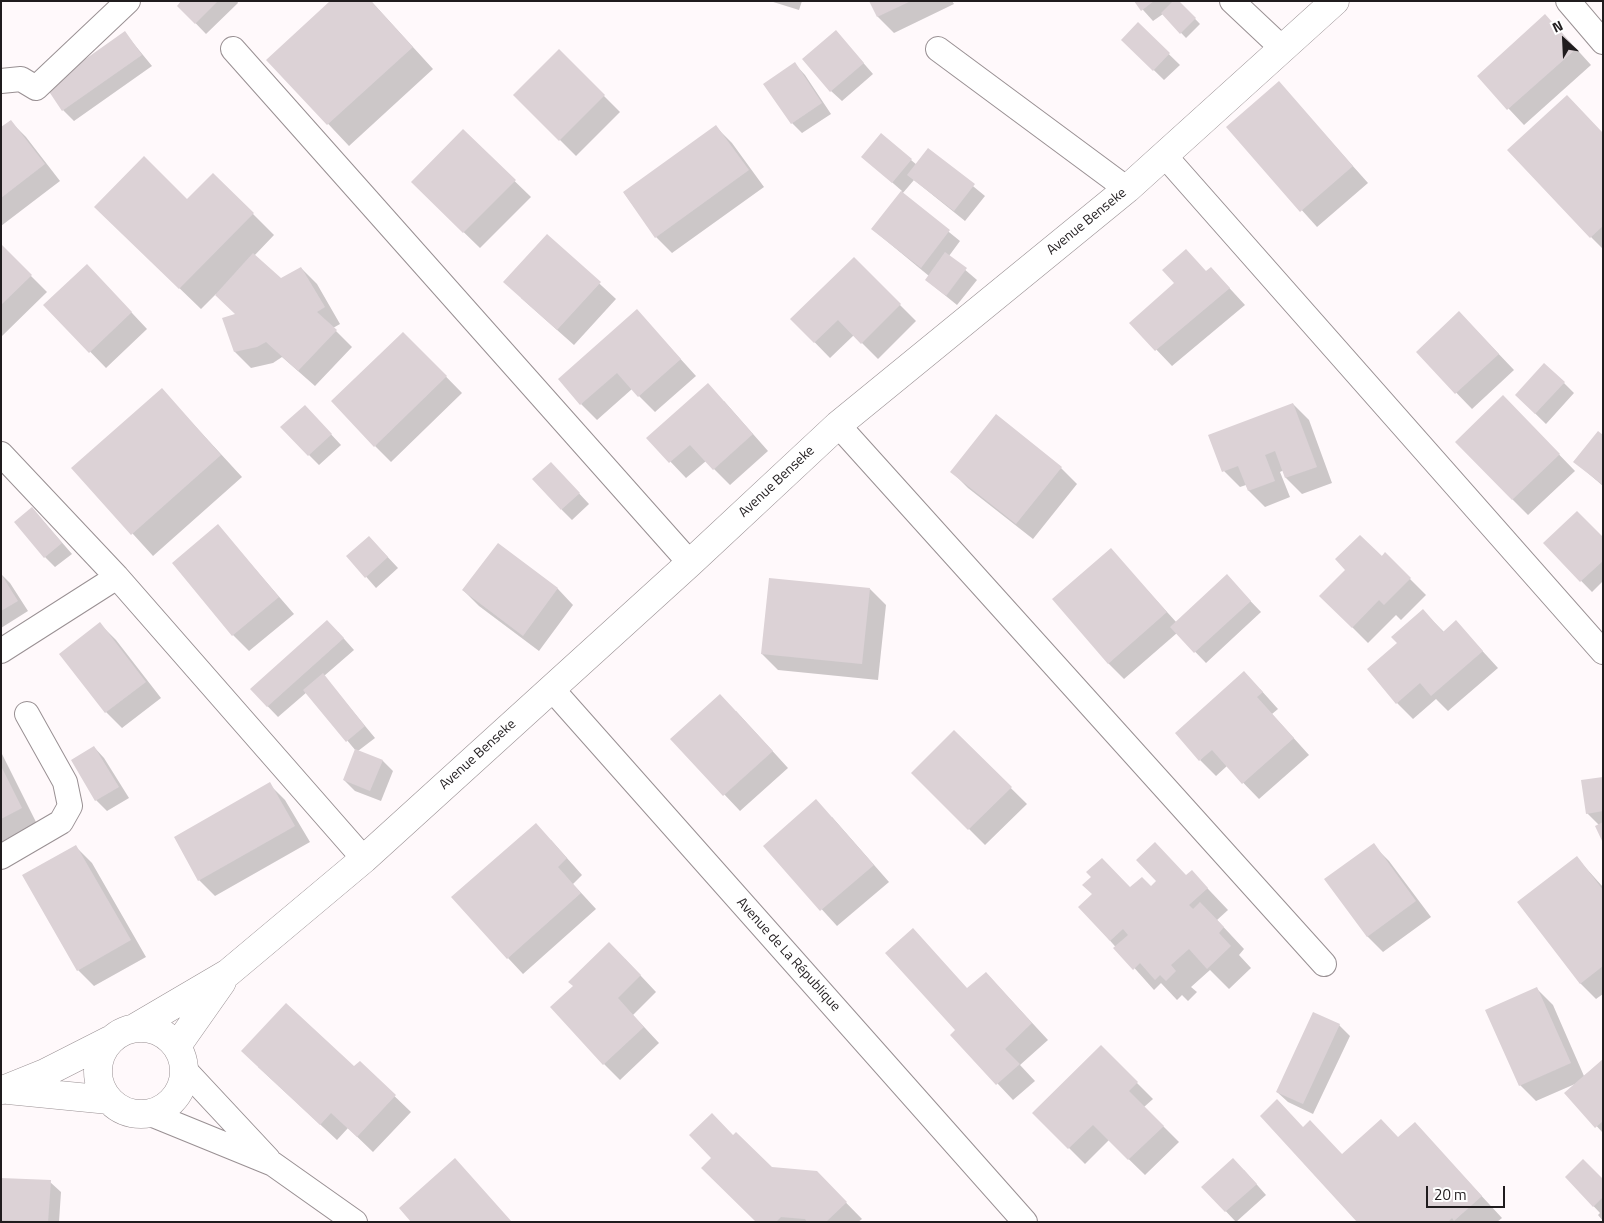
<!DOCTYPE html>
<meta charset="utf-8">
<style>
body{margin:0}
#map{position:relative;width:1604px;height:1223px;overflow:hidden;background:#fff9fb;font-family:"Titillium Web",sans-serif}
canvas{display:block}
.frame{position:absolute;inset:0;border:2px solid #201c1e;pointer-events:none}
.north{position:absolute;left:1539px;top:15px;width:50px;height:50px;-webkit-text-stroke:4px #fff;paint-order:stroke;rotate:335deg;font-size:14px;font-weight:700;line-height:20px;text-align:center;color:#201c1e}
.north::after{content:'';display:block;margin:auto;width:18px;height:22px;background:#201c1e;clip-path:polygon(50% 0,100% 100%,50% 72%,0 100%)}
.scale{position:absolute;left:1426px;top:1186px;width:79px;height:22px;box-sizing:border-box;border:2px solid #201c1e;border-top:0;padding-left:6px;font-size:15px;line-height:18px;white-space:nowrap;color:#201c1e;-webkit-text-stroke:4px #fff;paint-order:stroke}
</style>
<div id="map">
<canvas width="1604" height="1223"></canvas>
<div class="frame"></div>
<div class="north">N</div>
<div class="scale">20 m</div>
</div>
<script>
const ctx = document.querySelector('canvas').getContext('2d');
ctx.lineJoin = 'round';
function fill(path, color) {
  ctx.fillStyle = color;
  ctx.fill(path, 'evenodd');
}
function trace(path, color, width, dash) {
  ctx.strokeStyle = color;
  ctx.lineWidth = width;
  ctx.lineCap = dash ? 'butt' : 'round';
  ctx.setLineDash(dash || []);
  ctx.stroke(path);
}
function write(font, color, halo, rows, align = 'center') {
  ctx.font = font + ' "Titillium Web",sans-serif';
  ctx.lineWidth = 4.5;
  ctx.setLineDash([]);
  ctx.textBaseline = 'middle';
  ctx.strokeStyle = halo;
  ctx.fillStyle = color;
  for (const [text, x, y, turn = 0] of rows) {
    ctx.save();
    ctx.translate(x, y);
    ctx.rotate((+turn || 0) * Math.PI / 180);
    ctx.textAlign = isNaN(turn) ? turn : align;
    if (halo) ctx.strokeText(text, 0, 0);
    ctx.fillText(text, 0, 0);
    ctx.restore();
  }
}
fill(new Path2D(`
 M183,1H237L238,3L206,34L179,6Z
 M371,1L433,69L349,146L268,60Z
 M770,1H802L799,10Z
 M871,1H952L954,4L894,33L878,17Z
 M1135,1H1178L1200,24L1186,38L1163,14L1153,21Z
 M1138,24L1180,65L1164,80L1123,40Z
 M1561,32L1591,65L1524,125L1478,76Z
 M125,33L152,66L74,121L63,110L47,87Z
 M846,43L873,74L842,101L831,91Z
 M559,51L620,112L576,156L515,95Z
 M795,64L805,75L831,114L802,133L792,123Z
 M1279,83L1368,183L1317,227L1227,127Z
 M10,121L26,137L60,181L1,226V129Z
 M716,127L732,143L764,187L672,253L656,237L624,193Z
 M463,131L531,197L480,248L412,182Z
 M1603,133V249L1591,237Z
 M929,150L985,196L965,221L914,180L902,194L960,241L949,256L977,280L957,305L926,280L929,276L872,229L902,191L863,157L911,160L917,165Z
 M213,174L274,235L254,256L280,280L301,268L317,284L340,324L333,328L352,347L315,386L282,357L273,363L251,368L235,352L237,315L216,294L201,309L117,228L187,200Z
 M547,235L616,299L574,345L521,298Z
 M1,246L47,292L1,337Z
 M854,259L916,321L878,359L854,335L830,358L792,319Z
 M1211,268L1245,305L1172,366L1131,323Z
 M103,282L147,329L106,368L45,305Z
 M637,311L696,376L655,412L632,389L597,420L581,404Z
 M1475,329L1514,370L1472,409L1417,352Z
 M419,349L462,393L391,462L375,446Z
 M1564,383L1574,393L1546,424L1516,395Z
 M162,390L242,477L153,556L73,468Z
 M724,401L768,451L730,485L706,461L686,478L648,438Z
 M1293,404L1309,420L1332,483L1302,494L1286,478L1284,470L1280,472L1290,497L1265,507L1249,491L1246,485L1240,487L1224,471Z
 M1519,413L1575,471L1528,515L1512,499Z
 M315,417L341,445L319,465L309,455Z
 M1603,436V486L1575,462Z
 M1061,468L1077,484L1033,539L968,488L952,472Z
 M561,474L589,504L572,520L562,510Z
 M32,508L72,554L55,567L45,557Z
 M218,526L294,614L249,651L233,635Z
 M369,537L398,568L376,588L348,556Z
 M1603,538V581L1592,592L1544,543Z
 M498,544L558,589L573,605L539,651L479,606L463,590Z
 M1111,550L1177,623L1237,587L1261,612L1206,663L1177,633L1124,679L1108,663Z
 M1385,554L1426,595L1401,620L1396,615L1368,643L1321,596Z
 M1,574L10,583L28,611L1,628Z
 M870,589L886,605L878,680L778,670L762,654Z
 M1423,611L1444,632L1456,622L1498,668L1448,711L1436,699L1413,719L1397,703L1399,643Z
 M100,624L116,640L161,698L122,728L106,712L61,654Z
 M338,632L354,650L324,676L375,738L358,751L383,761L393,771L381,801L355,791L344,780L356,751L307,692L278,717L251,689Z
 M1260,689L1278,709L1272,714L1309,755L1259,799L1227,766L1216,776L1200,760Z
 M736,711L788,768L740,811L672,739Z
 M954,732L1027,804L985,845L913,773Z
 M94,747L104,758L129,798L107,811L96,800Z
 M1,752L37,824L1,842Z
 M1603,778V840L1599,825L1587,813Z
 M269,784L285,800L310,842L215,896L199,880Z
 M832,817L889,882L837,926L764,846Z
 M551,840L582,875L573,884L596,909L523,974L508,958Z
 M1373,845L1389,861L1431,917L1383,952L1367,936Z
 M76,847L92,863L146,957L94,986L78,970L24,876Z
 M1577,858L1603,887V994L1596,999L1580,983Z
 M1192,872L1228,910L1217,920L1244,949L1239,955L1251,968L1229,989L1210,970L1191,987L1197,992L1188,1001L1182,995L1177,1000L1161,983L1154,990L1080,907L1131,889L1151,888L1187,877Z
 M625,959L656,992L633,1015L659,1043L620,1080L604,1064Z
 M986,973L1048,1040L1020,1065L1035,1081L1013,1100L952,1035L957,1030L968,989Z
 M1537,989L1553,1005L1584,1076L1603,1060V1133L1566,1093L1575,1084L1536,1101L1520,1085Z
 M1339,1025L1350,1036L1313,1114L1288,1102L1277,1092Z
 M1101,1047L1153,1099L1144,1107L1179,1142L1145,1175L1109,1140L1085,1164L1034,1113Z
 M360,1063L411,1112L373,1152L348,1128L337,1140L258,1067L354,1068Z
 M1415,1124L1502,1218L1497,1222H1358L1303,1128L1343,1155L1399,1138Z
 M733,1136L772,1169L817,1173L862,1219L858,1222H757Z
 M1244,1170L1266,1195L1236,1222L1203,1187Z
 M1566,1177L1603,1180V1221L1598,1215L1600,1213Z
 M1,1179L50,1182L61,1192L59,1222H1Z`), '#0003');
fill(new Path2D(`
 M181,1H218L195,24L177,6Z
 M330,1H371L413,47L327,125L266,60Z
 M869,1H911L877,17Z
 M1134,1H1154L1141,11Z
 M1173,1H1179L1196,18L1180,34L1161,13Z
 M1545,14L1576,49L1507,110L1477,76Z
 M1138,22L1170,53L1153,71L1121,40Z
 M836,30L864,63L830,92L802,59Z
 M125,31L142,55L62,111L46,87Z
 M559,49L605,95L559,141L513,95Z
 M795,62L822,103L791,124L763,84Z
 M1279,81L1353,166L1300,212L1226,127Z
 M1567,95L1603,133V226L1590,238L1507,150Z
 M11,120L45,164L1,198V127Z
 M716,125L749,170L655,238L623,192Z
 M463,129L516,180L463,233L411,182Z
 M881,133L912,159L892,183L861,157Z
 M928,148L975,184L954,211L907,175Z
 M144,156L187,199L213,173L254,213L179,289L94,207Z
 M901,191L950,230L921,268L871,229Z
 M547,234L601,282L557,330L503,282Z
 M1,244L32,275L1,305Z
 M1186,249L1206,271L1211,267L1230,288L1155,351L1129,323L1174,283L1162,270Z
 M945,252L967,268L946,296L925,280Z
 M253,253L281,278L301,267L325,307L317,312L337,330L298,371L266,342L257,347L234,352L222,318L235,314L215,295Z
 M854,257L901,304L861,344L838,320L814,343L790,319Z
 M87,264L132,312L89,353L43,305Z
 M637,309L681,359L638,397L617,373L580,405L558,379Z
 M1459,311L1499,354L1455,394L1416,352Z
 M403,332L447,376L374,447L331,401Z
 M1544,363L1565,382L1535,414L1515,395Z
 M708,383L753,434L713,470L690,445L669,463L646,438Z
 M162,388L221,455L131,535L71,468Z
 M1503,395L1560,454L1512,500L1455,442Z
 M1293,403L1317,467L1285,478L1275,451L1265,455L1275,481L1248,491L1238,466L1222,472L1208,435Z
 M305,405L332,434L308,456L280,427Z
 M996,414L1062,467L1016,524L950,472Z
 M1598,431L1603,435V485L1573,462Z
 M551,462L580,493L561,510L532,479Z
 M32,507L62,543L44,558L14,522Z
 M1577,511L1603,537V561L1580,582L1543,543Z
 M218,524L279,597L232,636L172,563Z
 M1360,535L1382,556L1385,552L1411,578L1384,605L1379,600L1352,628L1319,596L1345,570L1335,559Z
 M369,536L388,557L365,578L346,556Z
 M498,543L558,588L523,636L462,590Z
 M1111,548L1167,612L1108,664L1052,599Z
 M1,574L18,601L1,611Z
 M1227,574L1251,601L1194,653L1170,627Z
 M769,578L870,588L862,664L761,654Z
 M1423,609L1443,632L1456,620L1483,651L1431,696L1420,683L1396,704L1367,669L1397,643L1391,637Z
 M327,620L344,638L267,707L250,689Z
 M100,622L146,682L105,713L59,654Z
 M1244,671L1263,692L1257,697L1294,738L1242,784L1212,750L1199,761L1175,733Z
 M323,673L365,726L346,742L303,690Z
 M720,694L773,751L723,796L670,739Z
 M954,730L1012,787L968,830L911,773Z
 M94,746L119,787L95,801L71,760Z
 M355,749L383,760L370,791L343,780Z
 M1,766L22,808L1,819Z
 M1603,777V811L1586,814L1581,780Z
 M270,782L295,826L198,881L174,837Z
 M816,799L874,865L820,911L763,846Z
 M1603,822V843L1595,826Z
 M536,823L567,858L558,867L581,893L507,959L451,897Z
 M1155,842L1186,875L1192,870L1208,888L1189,905L1193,909L1200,902L1224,927L1219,933L1231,946L1207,969L1189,949L1171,965L1176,971L1166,981L1160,975L1155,980L1140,963L1133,970L1113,948L1128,935L1123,929L1110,941L1078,907L1092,894L1082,885L1091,877L1086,872L1102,858L1130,887L1142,877L1151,886L1156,881L1136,860Z
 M1374,843L1416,901L1367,937L1324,879Z
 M76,845L131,940L77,971L22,875Z
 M1577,856L1603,890V966L1580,984L1517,902Z
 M913,928L967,988L986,972L1032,1023L1005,1049L1020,1064L996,1085L950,1035L955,1030L885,953Z
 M609,942L641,975L618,998L644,1027L603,1065L550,1007L573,986L568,982Z
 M1537,987L1571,1063L1519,1086L1485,1010Z
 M286,1003L354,1066L360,1061L396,1095L357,1137L331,1113L320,1125L241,1051Z
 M1313,1012L1340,1024L1303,1104L1276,1092Z
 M1101,1045L1138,1082L1129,1091L1164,1126L1128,1160L1093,1125L1068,1149L1032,1113Z
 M1603,1059V1121L1595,1128L1564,1093Z
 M1277,1099L1303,1127L1310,1120L1342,1154L1381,1119L1398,1137L1415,1122L1482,1196L1454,1221L1452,1218L1448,1222H1357L1260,1116Z
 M712,1113L733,1135L736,1132L772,1167L817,1171L847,1202L826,1222H807L805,1219L781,1217L776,1222H756L701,1168L711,1158L689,1135Z
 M455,1158L512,1222H411L399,1208Z
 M1233,1158L1257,1184L1225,1212L1201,1187Z
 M1583,1159L1603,1179V1197L1593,1207L1565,1177Z
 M1,1178L51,1180L48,1222L1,1220Z`), '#dcd2d6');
const minor = new Path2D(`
 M1232,1L1283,49
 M1568,1L1603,42
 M233,49L690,563
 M938,49L1127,189
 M1,81L21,79L36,88L128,1
 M1165,156L1603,652
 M838,425L1324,964
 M1,454L117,577L364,859
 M1,651L117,577
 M551,688L1025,1222
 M1,857L61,822L70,806L65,782L27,714
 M184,1069L268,1159
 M148,1113L273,1164L355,1222`);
const tertiary = new Path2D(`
 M136,1027L228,973L364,859L690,563L838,425L1127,189L1335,1
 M98 1071a43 43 0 1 1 86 0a43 43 0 1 1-86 0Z
 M177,1046L222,982
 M3,1090L45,1073L110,1040
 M8,1090L109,1100`);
trace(minor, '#999093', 26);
trace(tertiary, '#999093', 29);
trace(minor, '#fff', 24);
trace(tertiary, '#fff', 28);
write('14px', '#201c1e', '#fff', [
 ["Avenue Benseke",1087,222,-39],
 ["Avenue Benseke",777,482,-43],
 ["Avenue Benseke",478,755,-42],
 ["Avenue de La République",788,955,48]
]);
</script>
